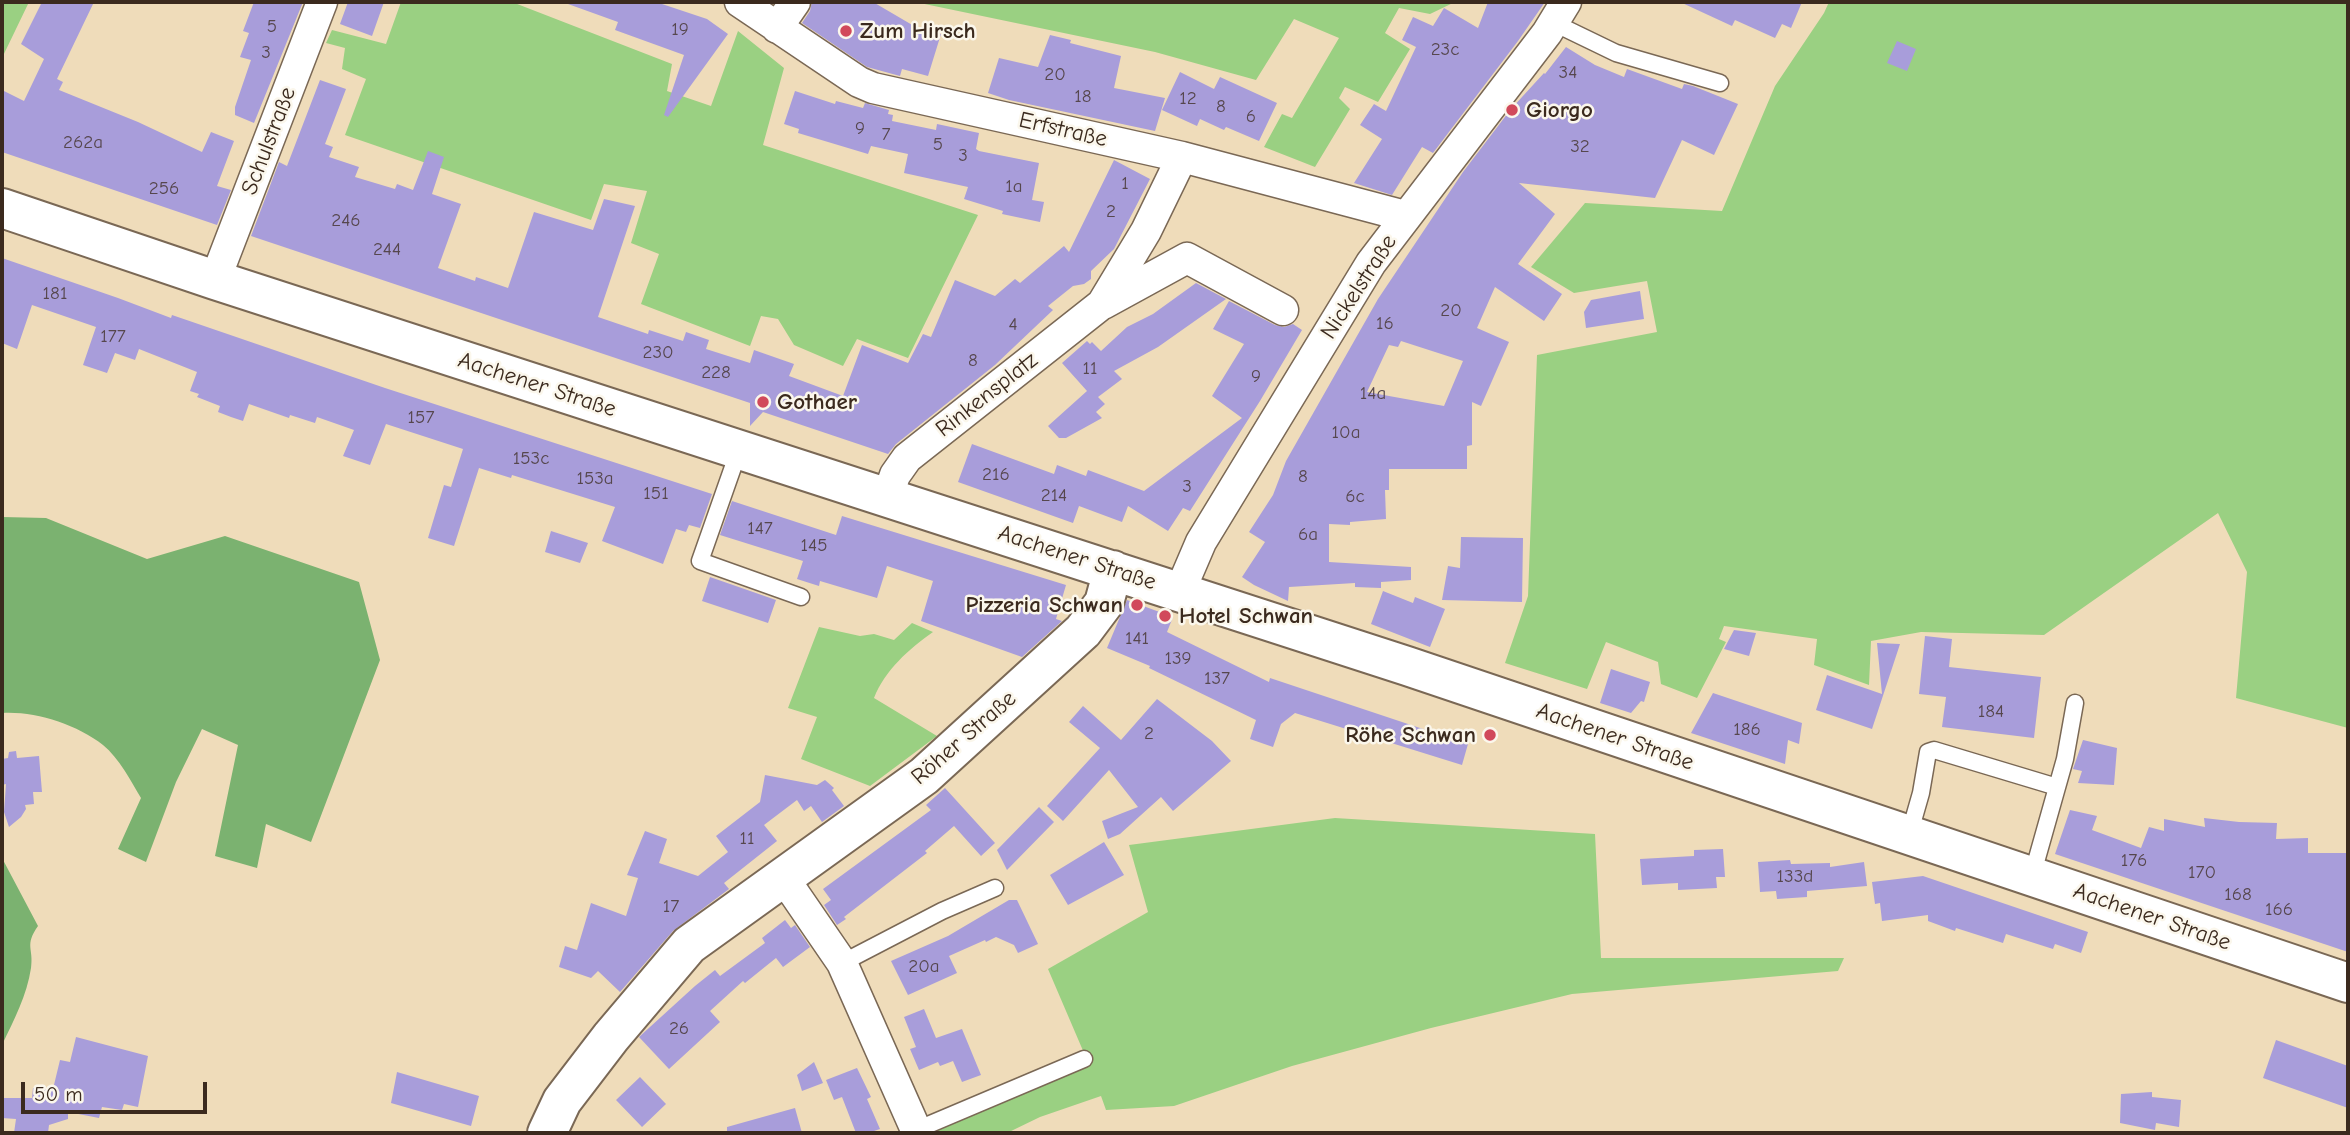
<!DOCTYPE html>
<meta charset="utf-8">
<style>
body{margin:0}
#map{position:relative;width:2350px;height:1135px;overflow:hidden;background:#efdcba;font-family:"Comic Neue",sans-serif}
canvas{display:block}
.frame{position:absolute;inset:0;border:4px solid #3b2a1e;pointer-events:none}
.scale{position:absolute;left:21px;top:1082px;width:186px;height:32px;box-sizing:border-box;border:4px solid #3b2a1e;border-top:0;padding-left:9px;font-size:21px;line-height:24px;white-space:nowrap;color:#3b2a1e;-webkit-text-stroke:5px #fbf7ec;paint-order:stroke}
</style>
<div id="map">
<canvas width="2350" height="1135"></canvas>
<div class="frame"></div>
<div class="scale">50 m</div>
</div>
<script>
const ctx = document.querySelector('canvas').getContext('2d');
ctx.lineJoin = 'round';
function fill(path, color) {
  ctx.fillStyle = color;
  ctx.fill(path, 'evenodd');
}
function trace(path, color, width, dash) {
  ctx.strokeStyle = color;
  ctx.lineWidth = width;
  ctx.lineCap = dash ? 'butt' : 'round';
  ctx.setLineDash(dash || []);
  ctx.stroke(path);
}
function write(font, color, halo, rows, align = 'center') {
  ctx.font = font + ' "Comic Neue",sans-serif';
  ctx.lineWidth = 5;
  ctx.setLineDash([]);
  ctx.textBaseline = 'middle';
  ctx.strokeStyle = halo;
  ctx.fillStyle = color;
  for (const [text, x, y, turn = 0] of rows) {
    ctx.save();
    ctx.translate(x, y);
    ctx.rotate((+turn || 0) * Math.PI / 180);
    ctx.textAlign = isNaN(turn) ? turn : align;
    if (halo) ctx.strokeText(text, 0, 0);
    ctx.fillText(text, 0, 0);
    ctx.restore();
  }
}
fill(new Path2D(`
 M2,2H29L2,58Z
 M401,2H512L672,64L667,91L711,106L738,31L784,68L763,145L978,215L908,358L857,339L843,366L794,345L778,319L761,316L750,346L641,304L659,254L631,243L647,191L604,184L591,220L345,135L366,79L342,69L345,48L326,43L332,30L386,44Z
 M915,2H1455L1430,14L1399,8L1385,33L1410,49L1378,102L1345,87L1339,98L1350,109L1315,167L1264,147L1282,114L1292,118L1339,38L1294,19L1256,80L1155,52Z
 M1829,2H2348V728L2236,698L2247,572L2218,513L2044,635L1921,632L1871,641L1869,685L1814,665L1817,639L1724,626L1719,639L1726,642L1697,698L1661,684L1658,662L1606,642L1587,689L1505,663L1528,596L1537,355L1657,332L1647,281L1574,293L1531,267L1585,203L1722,211L1775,86L1824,13Z
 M912,623L933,632C909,649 885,670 874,698L937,736L870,786L801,759L817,717L788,708L819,627L860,636L874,634L894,640Z
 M1335,818L1595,834L1601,958H1844L1838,971L1572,994L1431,1028L1292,1066L1174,1106L1106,1110L1101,1096L1040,1117L1007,1133H928L1087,1060L1048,969L1148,912L1129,845Z`), '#9ad082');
fill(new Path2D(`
 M2,517L46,518L147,559L225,536L359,582L380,660L311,842L266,824L257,868L215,856L238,745L202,729L176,782L146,862L118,849L141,798C131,781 119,758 103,745C76,724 35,711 2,713Z
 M2,858L38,926C24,946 34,948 31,968C27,995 14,1020 2,1045Z`), '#7bb270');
fill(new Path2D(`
 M42,2H94L57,79L63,82L59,90L138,122L202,152L211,132L234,141L217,186L231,190L217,225L2,152V90L24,101L44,59L21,44Z
 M254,2H303L254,123L235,115V107L251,60L240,57L249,33L243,31Z
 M348,2H384L372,36L340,24Z
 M569,2H656L707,19L728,34L668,117L664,115L684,55L615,30L618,22L568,4Z
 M812,2H873L914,26L941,34L928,76L902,69L900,76L867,67L802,23L810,11Z
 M1488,2H1545L1518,41L1433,153L1422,147L1392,195L1354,183L1382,139L1360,125L1374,104L1386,111L1416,47L1402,40L1413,17L1433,26L1444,8L1478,28Z
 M1680,2H1802L1791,28L1782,24L1775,38L1735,20L1732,26Z
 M1050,35L1071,40L1070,43L1121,56L1114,88L1165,98L1155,131L1009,100L988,93L999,58L1038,67Z
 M1897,41L1916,49L1907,71L1887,63Z
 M1566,47L1595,65L1624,77L1627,69L1682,89L1684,84L1693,86L1738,104L1714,155L1682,140L1655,198L1519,183L1555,214L1518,264L1562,294L1544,321L1495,287L1477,328L1509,342L1481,406L1472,402V445L1467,446V469H1389V490H1385L1386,519L1350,522V525L1329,524V562L1411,567V580L1381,582V588L1355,587V583L1289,587L1288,601L1254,585L1242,577L1265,542L1249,532L1273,495L1286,461L1378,299L1463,172L1511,109L1544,73L1545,74ZM1401,341L1463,361L1444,406L1367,392L1389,345L1398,347Z
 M1180,72L1214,89L1220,77L1277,103L1259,141L1226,127L1224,130L1200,119L1197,126L1162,110Z
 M320,80L346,89L325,144L333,147L329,157L359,167L355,177L395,189L397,184L413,190L428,151L444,157L432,194L461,204L438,268L475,281L476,277L508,288L534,212L593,230L604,199L635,206L598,317L648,334L649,330L683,341L686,332L709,340L706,349L750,363L754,350L794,364L789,376L843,396L862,345L908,363L923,334L931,337L955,280L995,296L1015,279L1020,283L1064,246L1069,252L1114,160L1150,179L1114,249L1091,271V279L1084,284L1073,286L1048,306L1053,310L995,365L896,444L888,454L763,412L750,426V403L251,236L279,162L287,166Z
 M795,91L835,104L836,101L863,108L865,103L889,110L888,114L893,115L892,121L936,130L937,124L979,133L976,149L979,151L1039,163L1032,200L1044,202L1040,222L1002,214L1003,211L964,199L968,187L904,173L908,154L871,146L868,154L798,133L799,129L784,124Z
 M2,258L118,298L171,318L172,315L385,388L712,494L700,528L689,525L686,532L676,529L663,564L602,541L615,507L512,475L511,478L479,468L454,546L428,538L444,485L451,487L463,449L386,424L370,465L343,456L354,430L317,417L315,423L290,415L289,418L249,404L243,421L231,417L218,412L220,406L197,397L199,394L190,391L197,372L139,349L135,360L115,353L107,373L83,365L96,327L32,305L17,349L2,343Z
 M1196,283L1226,299L1158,347L1114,371L1122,379L1098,397L1105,404L1096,412L1102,418L1066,438H1059L1048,426L1087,391L1062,363L1087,341L1090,344L1092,342L1101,351L1127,327L1153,314Z
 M1640,291L1644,319L1586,328L1584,312L1591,300Z
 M1229,301L1275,325L1284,327L1293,324L1302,330L1260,401L1190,511L1183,508L1168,531L1128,506L1122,522L1079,506L1073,523L958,482L972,444L1054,474L1057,465L1086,476L1088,470L1144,491L1242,418L1212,396L1244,344L1213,329Z
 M732,501L836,535L842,516L1066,585L1056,619L1062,621L1022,657L921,621L933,581L887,566L877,598L820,581L819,586L797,579L803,561L720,535Z
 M551,531L588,543L580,563L545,552Z
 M1461,537L1523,538L1522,602L1442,600L1448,566L1460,568Z
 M710,577L776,600L768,623L702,601Z
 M1383,591L1413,603L1415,597L1445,609L1430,647L1371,624Z
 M1127,600L1173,617L1167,632L1269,682L1270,678L1468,744L1462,765L1295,713L1281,724L1273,747L1250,739L1256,720L1149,668L1150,666L1107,648Z
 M1734,630L1756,633L1749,656L1724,649Z
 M1925,636L1952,639L1949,667L2041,677L2034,738L1942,727L1946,697L1919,694Z
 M1877,643L1900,644L1872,729L1816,710L1827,675L1882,694Z
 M1611,669L1650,682L1644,702L1641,701L1631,713L1600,703Z
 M1713,693L1802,723L1799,744L1788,740L1785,764L1691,733Z
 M1157,699L1212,741L1231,761L1173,811L1161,797L1120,834L1108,839L1102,821L1138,807L1109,770L1063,821L1047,806L1100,748L1069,722L1083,706L1121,740Z
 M2083,740L2117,748L2114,785L2078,783L2082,771L2073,769Z
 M16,751L17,758L39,756L42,792H33L34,804L25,805L26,809L21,817L9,827L4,812L6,784L2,785V759L8,758L9,752Z
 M765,775L817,785L825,780L834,788L832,790L844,806L822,822L811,806L804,811L797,800L764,825L777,841L724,883L729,889L673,931L620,992L598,971L591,978L559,967L565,946L577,950L591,903L626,916L638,878L627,875L645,831L667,839L659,863L698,876L728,852L716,836L760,802Z
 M945,788L995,843L981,856L954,826L925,851L927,853L844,917L846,919L837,925L824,905L831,900L823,889L931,810L926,805Z
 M1039,807L1054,822L1007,870L997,850Z
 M2070,810L2097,816L2092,830L2141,848L2149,827L2164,831V819L2205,827L2204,818L2239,822L2277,823L2276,839L2308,838V853H2348V952L2055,854Z
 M1104,842L1124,875L1068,905L1050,875Z
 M1723,849L1725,877H1716L1717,888L1678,890V883L1642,885L1640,859L1694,856V850Z
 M1790,860L1791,864L1830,863V867L1864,862L1867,886L1807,891V897L1777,899L1776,891L1760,892L1758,862Z
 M1923,876L2088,932L2081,953L2055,944L2053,949L2006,934L2003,943L1956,928L1955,931L1928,921V915L1882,921L1880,903L1875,904L1872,882Z
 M1009,900H1017L1038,944L1018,953L1014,945L996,937L986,942L985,940L949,956L957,973L908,995L891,961L948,936Z
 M785,920L791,928L795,925L810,947L783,967L776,958L745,983L743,981L710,1011L720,1022L669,1069L639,1037L695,986L715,970L720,976L765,943L762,938Z
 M924,1009L936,1038L962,1029L981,1075L962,1082L953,1061L940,1066L938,1062L919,1070L910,1049L916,1047L904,1017Z
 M76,1037L148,1056L138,1107L124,1104L122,1110L102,1107L99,1118L68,1112V1119L49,1125L48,1133H14L16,1119L2,1118V1098H32L33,1088L53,1089L60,1060L70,1062Z
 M2276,1040L2348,1066V1108L2263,1078Z
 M814,1062L823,1083L802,1091L797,1075Z
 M857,1068L871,1097L867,1099L880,1129L868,1133H856L842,1097L834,1100L826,1080Z
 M397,1072L479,1096L471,1126L391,1103Z
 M640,1077L666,1104L642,1127L616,1100Z
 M2152,1092V1097L2181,1100L2179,1127L2156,1123L2155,1130L2120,1123L2121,1094Z
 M795,1108L802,1133H727V1127Z`), '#a89dda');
const lane = new Path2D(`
 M1554,23L1616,53L1720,83
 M739,450L700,561L801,597
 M1909,835L1921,793L1928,752L1934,750L2057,787
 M2032,876L2065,759L2075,703
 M842,963L942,911L995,888
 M916,1130L1084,1059`);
const street = new Path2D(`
 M740,2L859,82L873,88L1182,157L1405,216
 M777,28L795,2
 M215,280L322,2
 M1103,304L1187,258L1283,310
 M887,498L895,475L907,458L1102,304L1146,231L1182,157
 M1180,591L1201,542L1371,263L1547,33L1566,2
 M783,877L842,963L916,1130`);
const secondary = new Path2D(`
 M2,208L215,280L1407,666L2348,983
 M547,1133L562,1101L611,1037L689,945L924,776L1083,631L1104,603L1113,570`);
trace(lane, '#7a6855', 19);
trace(street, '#7a6855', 33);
trace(secondary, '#7a6855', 42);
trace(lane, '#fff', 16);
trace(street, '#fff', 30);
trace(secondary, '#fff', 38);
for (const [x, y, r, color] of [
 [846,31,7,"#d1495b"],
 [1512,110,7,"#d1495b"],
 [763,402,7,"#d1495b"],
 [1137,605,7,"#d1495b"],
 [1165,616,7,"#d1495b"],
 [1490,735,7,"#d1495b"]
]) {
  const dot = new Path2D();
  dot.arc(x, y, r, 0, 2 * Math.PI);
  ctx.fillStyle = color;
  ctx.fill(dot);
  trace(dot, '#fbf7ec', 2.5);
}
write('19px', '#56474d', null, [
 ["5",272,27],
 ["19",680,30],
 ["23c",1445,50],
 ["3",266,53],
 ["34",1568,73],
 ["20",1055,75],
 ["18",1083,97],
 ["12",1188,99],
 ["8",1221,107],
 ["6",1251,117],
 ["9",860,129],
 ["7",886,135],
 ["262a",83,143],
 ["5",938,145],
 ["32",1580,147],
 ["3",963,156],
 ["1",1125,184],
 ["1a",1014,187],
 ["256",164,189],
 ["2",1111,212],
 ["246",346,221],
 ["244",387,250],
 ["181",55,294],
 ["20",1451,311],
 ["16",1385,324],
 ["4",1013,325],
 ["177",113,337],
 ["230",658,353],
 ["8",973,361],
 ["11",1090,369],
 ["228",716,373],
 ["9",1256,377],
 ["14a",1373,394],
 ["157",421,418],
 ["10a",1346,433],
 ["153c",531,459],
 ["216",996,475],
 ["8",1303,477],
 ["153a",595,479],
 ["3",1187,487],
 ["151",656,494],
 ["214",1054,496],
 ["6c",1355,497],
 ["147",760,529],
 ["6a",1308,535],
 ["145",814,546],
 ["141",1137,639],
 ["139",1178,659],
 ["137",1217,679],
 ["184",1991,712],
 ["186",1747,730],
 ["2",1149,734],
 ["11",747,839],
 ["176",2134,861],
 ["170",2202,873],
 ["133d",1795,877],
 ["168",2238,895],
 ["17",671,907],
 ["166",2279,910],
 ["20a",924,967],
 ["26",679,1029]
]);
write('bold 23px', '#3b2a1e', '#fbf7ec', [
 ["Zum Hirsch",860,31],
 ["Giorgo",1526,110],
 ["Gothaer",777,402],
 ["Pizzeria Schwan",1123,605,"right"],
 ["Hotel Schwan",1179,616],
 ["Röhe Schwan",1476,735,"right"]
], 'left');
write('23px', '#3b2a1e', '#fbf7ec', [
 ["Erfstraße",1063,130,13],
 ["Schulstraße",269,141,-69],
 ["Nickelstraße",1359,287,-57],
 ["Aachener Straße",537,385,18],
 ["Rinkensplatz",987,395,-38],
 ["Aachener Straße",1077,558,18],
 ["Aachener Straße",1615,737,19],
 ["Röher Straße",964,738,-41],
 ["Aachener Straße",2152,917,19]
]);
</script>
